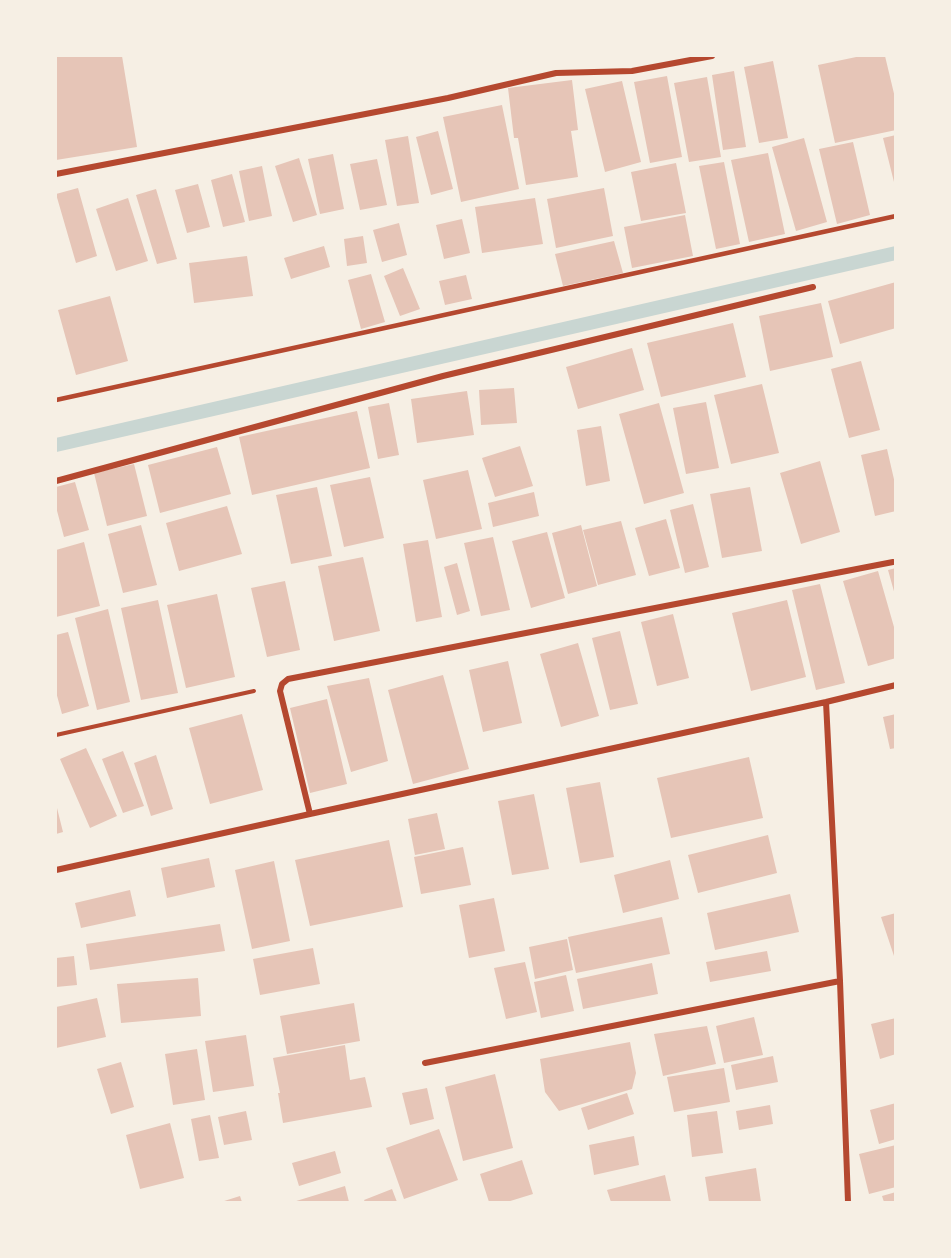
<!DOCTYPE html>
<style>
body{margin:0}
#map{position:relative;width:951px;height:1258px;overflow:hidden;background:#f6efe4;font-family:"Open Sans",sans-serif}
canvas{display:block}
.frame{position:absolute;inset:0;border:57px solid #f6efe4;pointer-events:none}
</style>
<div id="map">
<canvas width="951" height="1258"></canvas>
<div class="frame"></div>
</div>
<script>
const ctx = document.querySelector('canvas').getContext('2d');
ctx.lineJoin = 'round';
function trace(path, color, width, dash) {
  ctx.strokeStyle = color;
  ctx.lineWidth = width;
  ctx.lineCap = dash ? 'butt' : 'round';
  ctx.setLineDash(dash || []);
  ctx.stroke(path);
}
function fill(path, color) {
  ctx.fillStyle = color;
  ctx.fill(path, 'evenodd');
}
trace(new Path2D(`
 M56,445L896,253`), '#c9d6d2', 14);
fill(new Path2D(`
 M56,56H122L137,147L56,160Z
 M861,56H885L896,102V130L835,143L818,65Z
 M773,61L788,138L759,143L744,67Z
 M734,71L746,147L723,150L712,75Z
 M667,76L682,157L650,163L634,82Z
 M707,77L721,157L689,162L674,83Z
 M572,80L578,130L571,131L578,177L526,185L518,138H514L508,88Z
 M622,81L641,162L605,172L585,89Z
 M502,105L519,189L461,202L443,117Z
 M438,131L453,189L431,195L416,137Z
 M896,135V186H895L883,138Z
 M408,136L419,203L397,206L385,140Z
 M804,138L827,222L796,231L772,147Z
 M853,142L870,215L837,224L819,149Z
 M768,153L785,234L749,242L731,160Z
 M333,154L344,209L320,214L308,159Z
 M299,158L317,215L293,222L275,166Z
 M377,159L387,205L360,210L350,164Z
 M724,162L740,244L716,249L699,166Z
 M676,163L686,213L641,221L631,172Z
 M262,166L272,216L249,221L239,171Z
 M232,174L245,222L223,227L211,180Z
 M198,184L210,227L187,233L175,190Z
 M78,188L97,256L76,263L56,194Z
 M604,188L613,236L556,248L547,199Z
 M156,189L177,259L157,264L136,195Z
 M128,198L148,261L116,271L96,209Z
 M535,198L543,244L482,253L475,207Z
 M685,215L693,256L632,268L624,227Z
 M462,219L470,253L444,259L436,225Z
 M399,223L407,255L382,262L373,230Z
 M363,236L367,263L347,266L344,239Z
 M614,241L623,273L563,286L555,254Z
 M324,246L330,267L291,279L284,258Z
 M247,256L253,296L194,303L189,263Z
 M403,268L420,309L400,316L384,276Z
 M371,274L385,322L361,329L348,280Z
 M466,275L472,299L445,305L439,281Z
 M896,282V328L840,344L828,301Z
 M110,296L128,361L76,375L58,310Z
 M821,303L833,357L770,371L759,316Z
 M733,323L746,377L661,397L647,343Z
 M632,348L644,390L578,409L566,367Z
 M861,361L880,430L849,438L831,369Z
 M762,384L779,453L731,464L714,395Z
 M514,388L517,423L481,425L479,390Z
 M467,391L474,435L417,443L411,399Z
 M706,402L719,468L686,474L673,408Z
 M389,403L399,455L378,459L368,407Z
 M659,403L684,493L644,504L619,414Z
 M357,411L370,468L252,495L239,437Z
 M601,426L610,481L586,486L577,430Z
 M520,446L533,486L495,497L482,458Z
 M217,447L231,494L160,513L148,465Z
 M887,449L896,488V511L875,516L861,455Z
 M820,461L840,532L801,544L780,473Z
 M134,464L147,516L107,526L94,473Z
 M468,470L482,529L436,539L423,480Z
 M370,477L384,538L344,547L330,485Z
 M75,482L89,530L64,537L56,507V487Z
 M317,487L332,556L291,564L276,495Z
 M750,487L762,551L722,558L710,494Z
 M534,492L539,516L493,527L488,503Z
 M693,504L709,567L685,573L670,510Z
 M227,506L242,554L179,571L166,523Z
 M666,519L680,568L649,576L635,528Z
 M621,521L636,575L598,585L583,530Z
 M141,525L157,585L123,593L108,534Z
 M581,525L597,586L568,594L552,533Z
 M547,532L565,598L531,608L512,541Z
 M493,537L510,610L481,616L464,543Z
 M428,540L442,617L416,622L403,544Z
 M84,542L100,606L56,617V550Z
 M363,557L380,631L334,641L318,566Z
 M457,563L470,611L457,615L444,567Z
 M896,568V595H895L888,570Z
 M878,571L896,634V658L868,666L843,581Z
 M285,581L300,650L267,657L251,588Z
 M820,584L845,683L816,690L792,590Z
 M217,594L235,677L186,688L167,605Z
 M158,600L178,693L141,700L121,608Z
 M787,600L806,677L751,691L732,613Z
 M108,609L130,702L97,710L75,618Z
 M673,614L689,678L657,686L641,622Z
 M620,631L638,704L610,710L592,638Z
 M68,632L89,706L62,714L56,692V635Z
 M578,643L599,716L561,727L540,654Z
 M508,661L522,723L483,732L469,670Z
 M443,675L469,769L413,784L388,690Z
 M369,678L388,761L351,772L327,686Z
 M327,699L347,784L310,793L290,708Z
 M242,714L263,790L210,804L189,728Z
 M896,714V748L890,749L883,717Z
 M86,748L117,816L90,828L60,759Z
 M123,751L144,806L123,813L102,759Z
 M156,755L173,809L151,816L134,763Z
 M749,757L763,818L671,838L657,778Z
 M600,782L614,857L580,863L566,788Z
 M534,794L549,869L512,875L498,801Z
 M56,804L63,832L56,834Z
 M437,813L445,849L415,855L408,819Z
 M768,835L777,873L698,893L688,855Z
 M389,840L403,907L310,926L295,860Z
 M463,847L471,885L421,894L414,857Z
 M209,858L215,887L167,898L161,868Z
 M670,860L679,899L623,913L614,875Z
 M274,861L290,941L252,949L235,870Z
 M130,890L136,916L81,928L75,903Z
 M790,894L799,932L715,950L707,913Z
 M494,898L505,951L469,958L459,905Z
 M896,913V959H895L881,917Z
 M662,917L670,954L576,973L568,937Z
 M220,924L225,951L90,970L86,944Z
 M567,939L573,970L535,979L529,947Z
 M313,948L320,984L260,995L253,959Z
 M767,951L771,971L710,982L706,962Z
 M74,956L77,985L56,987V958Z
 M525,962L537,1012L506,1019L494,968Z
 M652,963L658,994L583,1009L577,979Z
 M566,975L574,1011L541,1018L534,982Z
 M198,978L201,1016L121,1023L117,984Z
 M97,998L106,1037L56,1048V1007Z
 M354,1003L360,1041L287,1054L280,1016Z
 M754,1017L763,1055L724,1063L716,1026Z
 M896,1018V1054L880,1059L871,1024Z
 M707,1026L716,1064L663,1076L654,1034Z
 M246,1035L254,1086L213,1092L205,1041Z
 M630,1042L636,1073L632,1089L559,1111L545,1092L540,1059Z
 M345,1045L350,1080L365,1077L372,1107L283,1123L278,1093H280L273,1058Z
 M197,1049L205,1100L173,1105L165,1054Z
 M773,1056L778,1082L736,1090L731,1065Z
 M121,1062L134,1107L111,1114L97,1069Z
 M724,1068L730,1102L674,1112L667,1077Z
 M495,1074L513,1148L463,1161L445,1087Z
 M427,1088L434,1119L410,1125L402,1093Z
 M627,1093L634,1114L588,1130L581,1108Z
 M896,1103V1139L879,1144L870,1110Z
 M770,1105L773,1124L739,1130L736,1111Z
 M246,1111L252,1140L224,1145L218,1117Z
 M717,1111L723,1153L692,1157L687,1115Z
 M210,1115L219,1158L199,1161L191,1119Z
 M170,1123L184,1178L140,1189L126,1135Z
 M439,1129L458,1180L404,1199L386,1148Z
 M634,1136L639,1165L594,1175L589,1145Z
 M896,1145V1187L869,1194L859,1154Z
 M335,1151L341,1173L299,1186L292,1163Z
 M522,1160L533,1194L507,1202H489L480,1174Z
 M756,1168L761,1202H709L705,1177Z
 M665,1175L671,1202H611L607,1190Z
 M345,1186L349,1202H293Z
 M392,1189L397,1202H365L364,1200Z
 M896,1192V1202H884L882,1196Z
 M240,1196L242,1202H221Z`), '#e6c5b7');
trace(new Path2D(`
 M56,735L254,691`), '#b5482f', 4);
trace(new Path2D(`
 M56,400L896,216`), '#b5482f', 4.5);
trace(new Path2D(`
 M56,174L448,98L556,73L632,71L712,56
 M56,481L443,376L813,287
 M826,702L840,981L848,1202
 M310,814L280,691L282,684L288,679L893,562
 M56,870L310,814L826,702L896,685
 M425,1063L840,981`), '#b5482f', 6);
</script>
